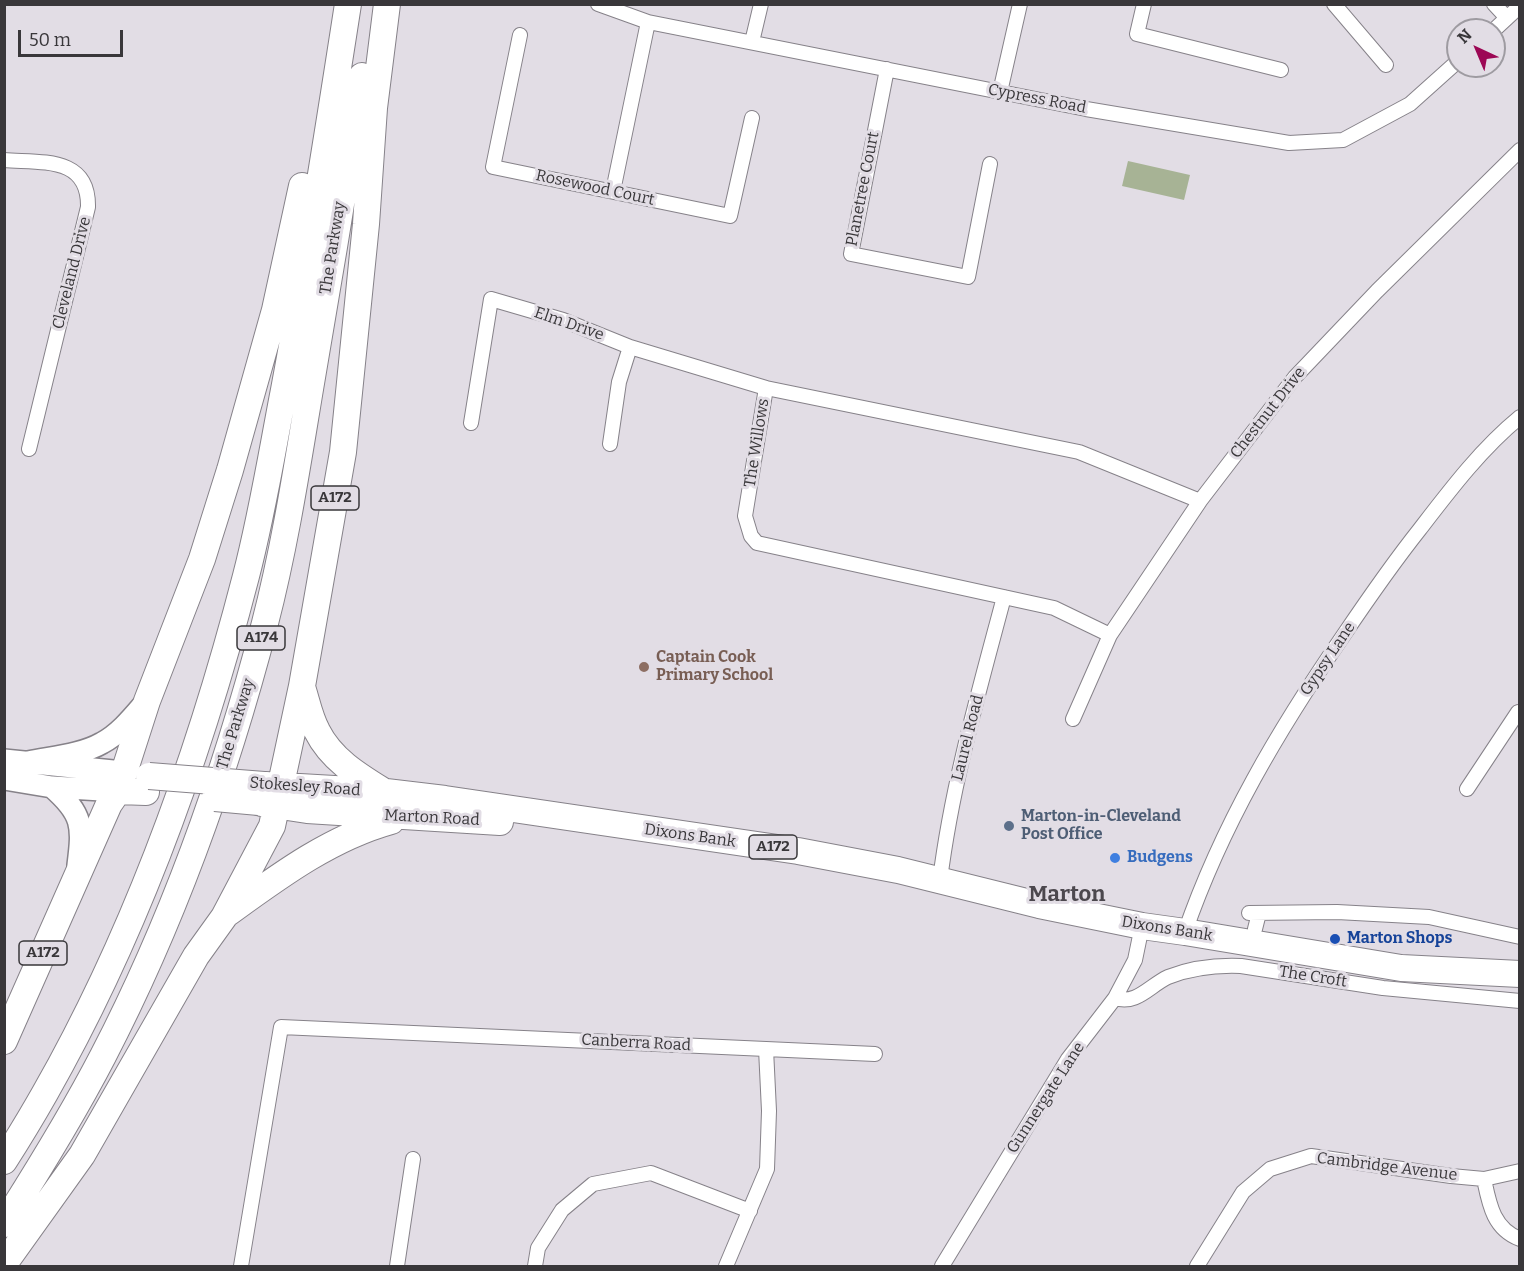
<!DOCTYPE html>
<style>
body{margin:0}
#map{position:relative;width:1524px;height:1271px;overflow:hidden;background:#e2dde5;font-family:Bitter,serif}
canvas{display:block}
.frame{position:absolute;inset:0;border:6px solid #39373a;pointer-events:none}
.north{position:absolute;left:1446px;top:18px;width:60px;height:60px;box-sizing:border-box;background:#e2dde5;border:2px solid #9e9ba1;border-radius:50%;rotate:316deg;font-size:16px;font-weight:700;line-height:24px;text-align:center;color:#39373a}
.north::after{content:'';display:block;margin:auto;width:21px;height:27px;background:#9c0855;clip-path:polygon(50% 0,100% 100%,50% 72%,0 100%)}
.scale{position:absolute;left:18px;top:30px;width:105px;height:27px;box-sizing:border-box;border:3px solid #39373a;border-top:0;padding-left:8px;font-size:18px;line-height:21px;white-space:nowrap;color:#39373a;-webkit-text-stroke:4px #e2dde5;paint-order:stroke}
</style>
<div id="map">
<canvas width="1524" height="1271"></canvas>
<div class="frame"></div>
<div class="north">N</div>
<div class="scale">50 m</div>
</div>
<script>
const ctx = document.querySelector('canvas').getContext('2d');
ctx.lineJoin = 'round';
function fill(path, color) {
  ctx.fillStyle = color;
  ctx.fill(path, 'evenodd');
}
function trace(path, color, width, dash) {
  ctx.strokeStyle = color;
  ctx.lineWidth = width;
  ctx.lineCap = dash ? 'butt' : 'round';
  ctx.setLineDash(dash || []);
  ctx.stroke(path);
}
function write(font, color, halo, rows, align = 'center') {
  ctx.font = font + ' Bitter,serif';
  ctx.lineWidth = 6;
  ctx.setLineDash([]);
  ctx.textBaseline = 'middle';
  ctx.strokeStyle = halo;
  ctx.fillStyle = color;
  for (const [text, x, y, turn = 0] of rows) {
    ctx.save();
    ctx.translate(x, y);
    ctx.rotate((+turn || 0) * Math.PI / 180);
    ctx.textAlign = isNaN(turn) ? turn : align;
    if (halo) ctx.strokeText(text, 0, 0);
    ctx.fillText(text, 0, 0);
    ctx.restore();
  }
}
fill(new Path2D(`
 M1128,161L1190,175L1184,200L1122,186Z`), '#a7b395');
const street = new Path2D(`
 M598,4L648,22L1086,109L1289,143L1343,140L1410,104L1458,61
 M1144,4L1137,34L1281,70
 M1334,4L1386,65
 M1494,4L1507,18
 M1494,30L1520,6
 M520,35L493,167L730,216L752,118
 M752,42L761,4
 M887,69L851,254L968,277L990,164
 M1000,92L1020,4
 M4,160C42,163 89,156 88,207L29,449
 M613,191L648,22
 M471,423L491,299L563,320L630,347L766,388
 M610,444L619,382L630,347
 M1110,635L1054,608L757,543L751,536L745,516L766,388L1079,452L1200,501
 M1073,719L1110,635L1200,501L1295,377L1377,291L1520,150
 M1467,789L1518,712
 M940,880C952,784 979,691 1004,597
 M1249,913L1337,912L1429,917L1520,937
 M1255,929L1259,913
 M1185,932C1222,825 1279,729 1343,636C1368,599 1393,563 1420,529C1450,490 1481,449 1520,417
 M1115,998C1137,1005 1149,986 1168,977C1191,968 1216,965 1241,966L1383,988L1520,1001
 M766,1049L875,1054
 M1484,1179C1489,1203 1493,1229 1520,1239
 M241,1266L281,1027L766,1049L769,1111L767,1169L726,1266
 M397,1266L413,1159
 M535,1266L538,1248L562,1210L593,1184L651,1173L750,1211
 M942,1266L1068,1059L1115,998L1135,960L1142,926
 M1197,1266L1243,1192L1270,1169L1311,1156L1451,1176L1484,1179L1520,1171`);
const primary = new Path2D(`
 M4,760L123,772
 M28,762C52,757 81,755 102,743C119,734 132,718 144,704
 M4,779L52,787L118,791
 M52,787C83,814 83,826 78,865`);
const highway = new Path2D(`
 M303,690C307,703 310,718 317,731C331,759 357,775 383,791
 M265,785L386,792L445,799L798,851L898,870L1039,905L1142,926L1185,932L1401,968L1520,974
 M118,791L146,792
 M261,803L307,810L500,822
 M228,913C279,876 330,838 391,821
 M4,1041L109,804L118,791L147,701L202,559L230,470L275,310L302,186
 M4,1161C18,1139 32,1116 45,1093C136,933 200,754 246,576C262,515 272,452 284,390C308,262 328,133 348,4
 M4,1224C39,1169 73,1114 103,1056C173,921 227,769 265,623C285,546 297,467 310,389C328,285 345,180 362,76
 M4,1264L82,1155L196,956L224,917L272,826L302,686L343,452L366,224L374,108L387,4`);
trace(street, '#868289', 16);
trace(primary, '#868289', 24);
trace(highway, '#868289', 28);
trace(street, '#fff', 14);
trace(primary, '#fff', 21);
trace(highway, '#fff', 26);
const highwayBridge = new Path2D(`
 M149,776L264,785
 M215,798L259,802`);
trace(highwayBridge, '#868289', 28, []);
trace(highwayBridge, '#fff', 26);
for (const [x, y, r, color] of [
 [644,667,6,"#8d6e63"],
 [1009,826,6,"#5c6f8a"],
 [1115,858,6,"#3f7fe0"],
 [1335,939,6,"#1a4fb4"]
]) {
  const dot = new Path2D();
  dot.arc(x, y, r, 0, 2 * Math.PI);
  ctx.fillStyle = color;
  ctx.fill(dot);
  trace(dot, '#e2dde5', 2);
}
for (const [x, y, w] of [
 [335,498,48],
 [261,638,48],
 [773,847,48],
 [43,953,48]
]) {
  const box = new Path2D();
  box.roundRect(x - w / 2, y - 12, w, 24, 4.5);
  ctx.fillStyle = '#e2dde5';
  ctx.fill(box);
  trace(box, '#39373a', 1.5);
}
write('bold 15px', '#39373a', null, [
 ["A172",335,498],
 ["A174",261,638],
 ["A172",773,847],
 ["A172",43,953]
]);
write('16px', '#39373a', '#e2dde5', [
 ["Cypress Road",1037,99,11],
 ["Rosewood Court",595,188,12],
 ["Planetree Court",863,189,-79],
 ["The Parkway",333,248,-81],
 ["Cleveland Drive",72,273,-76],
 ["Elm Drive",569,324,19],
 ["Chestnut Drive",1268,413,-52],
 ["The Willows",757,443,-81],
 ["Gypsy Lane",1328,659,-56],
 ["The Parkway",236,724,-73],
 ["Laurel Road",968,738,-76],
 ["Stokesley Road",305,787,4],
 ["Marton Road",432,818,3],
 ["Dixons Bank",690,836,8],
 ["Dixons Bank",1167,929,9],
 ["The Croft",1313,977,9],
 ["Canberra Road",636,1043,3],
 ["Gunnergate Lane",1046,1098,-57],
 ["Cambridge Avenue",1387,1167,7]
]);
write('bold 16px', '#785e54', '#e2dde5', [
 ["Captain Cook",656,658],
 ["Primary School",656,676]
], 'left');
write('bold 16px', '#4e5e75', '#e2dde5', [
 ["Marton-in-Cleveland",1021,817],
 ["Post Office",1021,835]
], 'left');
write('bold 16px', '#366cbe', '#e2dde5', [
 ["Budgens",1127,858]
], 'left');
write('bold 16px', '#164399', '#e2dde5', [
 ["Marton Shops",1347,939]
], 'left');
write('bold 22px', '#4c484e', '#e2dde5', [
 ["Marton",1067,895]
]);
</script>
